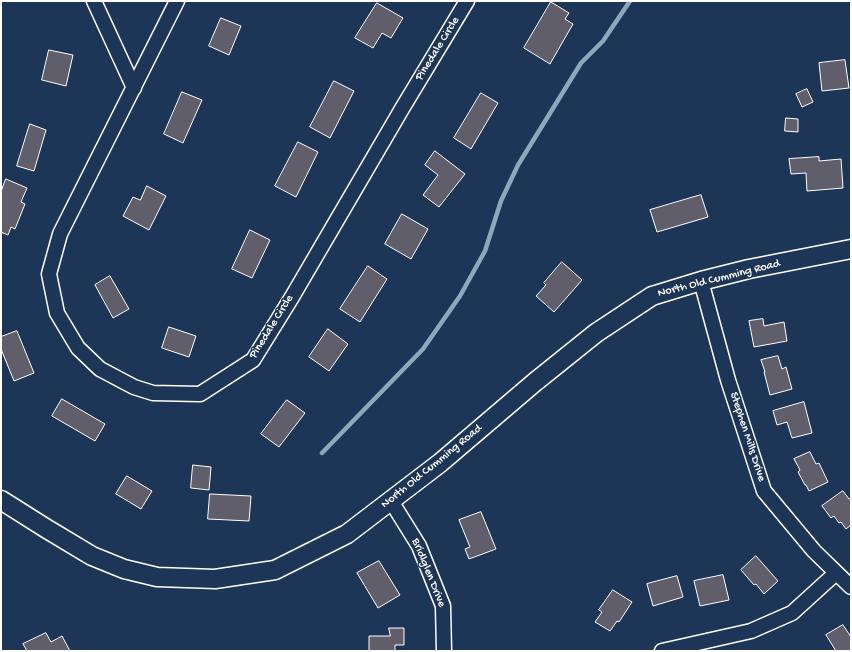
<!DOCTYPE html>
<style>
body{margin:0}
#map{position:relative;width:852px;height:652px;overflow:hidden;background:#1d3557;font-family:"Gochi Hand",sans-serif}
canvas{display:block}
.frame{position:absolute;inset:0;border:2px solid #fff;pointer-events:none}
</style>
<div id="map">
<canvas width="852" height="652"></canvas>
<div class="frame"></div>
</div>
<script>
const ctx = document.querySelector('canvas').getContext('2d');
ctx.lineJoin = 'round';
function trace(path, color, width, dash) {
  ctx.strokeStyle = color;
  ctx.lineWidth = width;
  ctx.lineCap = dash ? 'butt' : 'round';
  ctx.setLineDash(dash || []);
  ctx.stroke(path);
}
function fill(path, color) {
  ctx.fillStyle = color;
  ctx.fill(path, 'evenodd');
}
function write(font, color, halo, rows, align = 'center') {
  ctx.font = font + ' "Gochi Hand",sans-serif';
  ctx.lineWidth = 3;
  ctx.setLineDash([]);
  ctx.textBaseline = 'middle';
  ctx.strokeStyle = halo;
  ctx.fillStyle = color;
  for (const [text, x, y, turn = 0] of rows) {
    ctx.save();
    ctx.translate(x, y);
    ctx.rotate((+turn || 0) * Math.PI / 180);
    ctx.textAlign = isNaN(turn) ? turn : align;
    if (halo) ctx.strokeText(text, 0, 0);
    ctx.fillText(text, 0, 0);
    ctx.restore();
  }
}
trace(new Path2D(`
 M322,453L423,349L460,296L485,251L501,201L518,165L581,63L603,41L630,1`), '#90a7bb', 4.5);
const building = new Path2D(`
 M551,2L569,13L565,19L573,24L550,64L524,48Z
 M377,3L403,18L391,38L382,33L373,48L355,38Z
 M221,18L241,26L229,55L209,46Z
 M49,50L73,55L66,86L42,80Z
 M845,60L849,88L822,91L819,63Z
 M334,81L354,91L330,138L310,127Z
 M807,89L813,102L802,107L796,94Z
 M182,92L202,100L183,143L164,134Z
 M481,93L498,103L471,149L454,138Z
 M786,118L798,119V132L785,131Z
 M30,124L46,130L34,171L17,166Z
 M298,142L318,152L296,197L275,186Z
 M435,151L465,174L439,207L423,195L438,175L425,165Z
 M819,157V161L841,159L843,188L807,191L806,173L791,174L789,159Z
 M6,179L27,188L21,202L25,204L15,229L11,227L8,235L1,232V192Z
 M147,186L166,196L149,230L123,216L133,197L140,200Z
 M701,195L708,217L657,232L650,210Z
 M402,214L428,229L411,259L385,244Z
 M250,230L270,240L252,278L232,269Z
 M562,262L582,280L554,312L536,296L546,285L544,283Z
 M368,266L387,279L360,322L340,309Z
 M110,276L129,309L113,318L95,285Z
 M763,319L764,326L784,322L787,341L754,347L749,321Z
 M169,327L196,336L189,357L162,348Z
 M328,329L348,344L329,371L309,357Z
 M17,331L34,373L14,381L1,349V337Z
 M778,356L782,369L786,367L792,389L770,395L764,372H765L761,360Z
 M62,399L105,424L95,441L52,416Z
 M287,400L305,413L279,447L261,434Z
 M804,402L812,433L792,438L787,422L777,425L773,411Z
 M810,452L816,464L819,463L828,482L809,491L806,485H805L798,472L800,470L794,459Z
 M193,465L211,467L209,490L191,488Z
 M127,476L152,491L141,509L116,494Z
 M843,491L849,499L851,498V525L846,529L841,522L839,523L834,516L831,518L822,506Z
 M210,494L251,496L249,521L208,519Z
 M481,512L496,549L469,559L465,549L470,547L459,520Z
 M756,556L778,581L764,594L756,584L754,585L741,570Z
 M379,561L400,595L378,608L357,573Z
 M723,575L729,600L700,606L694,581Z
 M677,576L683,597L653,606L647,584Z
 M613,590L632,602L619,622L617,621L610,631L595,622L602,612L599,610Z
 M843,625L851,637V651H836L826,635Z
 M389,628H404V645H395V651H369V636H390Z
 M46,633L51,642L62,636L70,651H27L23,644Z`);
fill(building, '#605e6b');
trace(building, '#fff', 1);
const minor = new Path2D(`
 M94,1L134,88
 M177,1L60,234L49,274L57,313L78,348L100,369L134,387L153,393L200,394L253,360L292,297L403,107L467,1
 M701,281L728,380L764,491L814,551L851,587
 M391,501L419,546L443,606L444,651
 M662,651L751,631L792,613L836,573`);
const tertiary = new Path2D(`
 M1,500L47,529L92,556L124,569L157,577L215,579L275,570L347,534L440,463L535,382L596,333L652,296L701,281L749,269L851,249`);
trace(minor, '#fff', 17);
trace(tertiary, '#fff', 21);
trace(minor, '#1d3557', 14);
trace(tertiary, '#1d3557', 18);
write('12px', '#fff', '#1d3557', [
 ["Pinedale Circle",438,49,-58],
 ["North Old Cumming Road",719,279,-14],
 ["Pinedale Circle",272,327,-58],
 ["Stephen Mills Drive",747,437,72],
 ["North Old Cumming Road",432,467,-39],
 ["Bridlglen Drive",428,573,68]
]);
</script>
